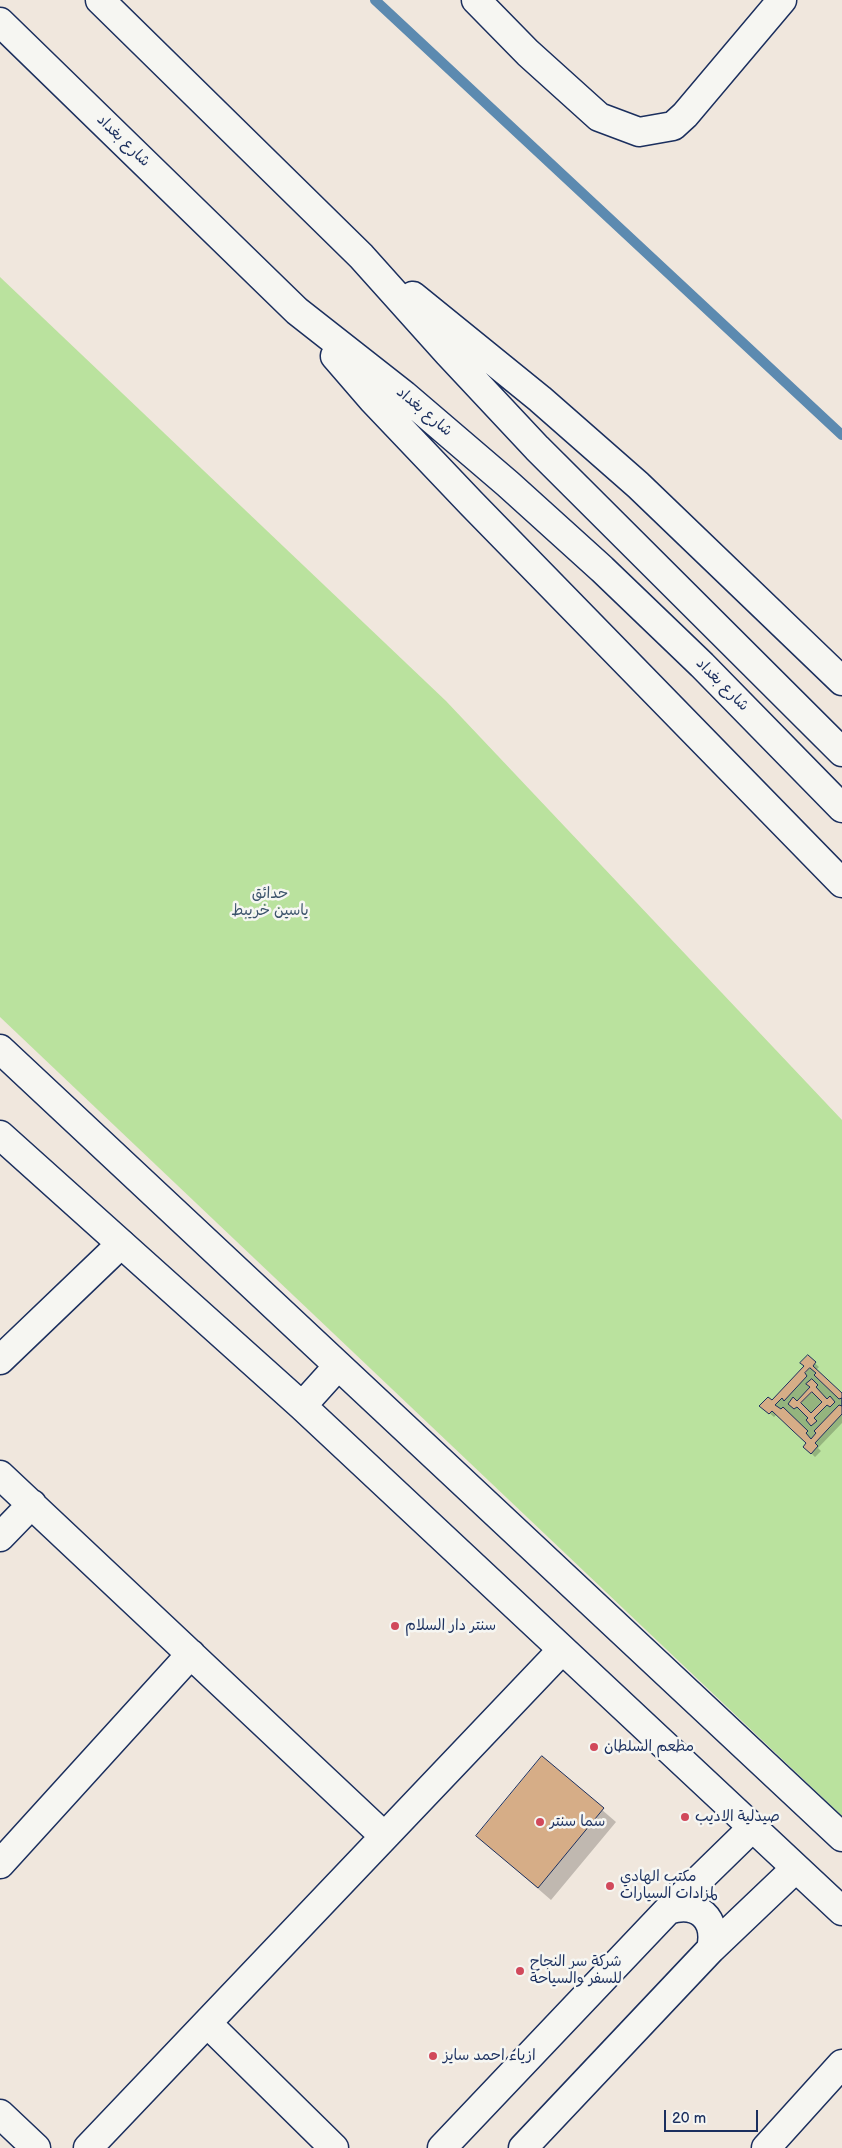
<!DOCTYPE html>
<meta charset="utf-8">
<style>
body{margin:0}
#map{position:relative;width:842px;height:2148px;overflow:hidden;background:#f0e7dd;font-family:"Balsamiq Sans",sans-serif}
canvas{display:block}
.scale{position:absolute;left:664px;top:2110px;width:94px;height:22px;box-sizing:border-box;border:2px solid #1b2f5e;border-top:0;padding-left:6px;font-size:15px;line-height:18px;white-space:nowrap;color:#1b2f5e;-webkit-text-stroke:4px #f6f6f2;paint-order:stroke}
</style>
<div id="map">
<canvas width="842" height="2148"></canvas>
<div class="scale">20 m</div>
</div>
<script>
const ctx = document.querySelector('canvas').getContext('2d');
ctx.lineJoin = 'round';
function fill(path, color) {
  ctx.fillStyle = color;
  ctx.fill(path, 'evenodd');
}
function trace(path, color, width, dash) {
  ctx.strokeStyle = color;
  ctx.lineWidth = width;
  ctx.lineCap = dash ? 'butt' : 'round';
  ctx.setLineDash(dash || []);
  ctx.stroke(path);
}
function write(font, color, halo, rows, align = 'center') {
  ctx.font = font + ' "Balsamiq Sans","Playpen Sans Arabic",sans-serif';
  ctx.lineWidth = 5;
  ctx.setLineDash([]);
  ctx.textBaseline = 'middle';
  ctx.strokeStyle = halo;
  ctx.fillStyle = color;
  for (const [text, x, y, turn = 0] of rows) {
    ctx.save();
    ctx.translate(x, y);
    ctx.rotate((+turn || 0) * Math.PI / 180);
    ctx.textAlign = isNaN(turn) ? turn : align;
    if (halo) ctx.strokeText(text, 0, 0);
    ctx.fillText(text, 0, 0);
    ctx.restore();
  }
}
fill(new Path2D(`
 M0,277L446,701L842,1120V1816L0,1017Z`), '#bae29e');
fill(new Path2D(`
 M808,1357L819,1367L816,1370L842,1395V1423L818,1448L821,1451L815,1457L805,1447L808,1443L777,1414L774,1417L761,1406L772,1402L805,1367Z
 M542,1758L616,1822L551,1900L477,1836Z`), '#0003');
trace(new Path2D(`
 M375,0L842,435`), '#5c8ab0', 10);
const building = new Path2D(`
 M808,1355L816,1362L813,1366L842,1393V1414L815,1443L818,1446L811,1454L803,1447L806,1443L792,1430L772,1411L769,1414L759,1406L768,1397L772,1400L804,1366L800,1363Z
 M810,1368L816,1373L814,1375L839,1399L842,1398V1406L839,1405L814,1431L816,1433L811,1439L806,1433L808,1431L783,1407L781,1409L775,1405L782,1398L784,1401L807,1376L805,1373Z
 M812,1379L818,1385L816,1387L827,1399L830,1396L835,1402L830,1407L827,1405L814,1418L817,1421L811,1426L806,1420L808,1418L797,1407L794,1409L788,1404L793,1397L797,1401L810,1387L806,1384Z
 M812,1392L822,1402L811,1413L801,1403Z
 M542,1756L604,1808L538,1888L476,1836Z`);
fill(building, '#d6ad87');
trace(building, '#1b2f5e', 1);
const minor = new Path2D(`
 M476,0L528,53L599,117L639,132L673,126L685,115L782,0
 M0,1360L121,1244
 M0,1475L384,1836
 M0,1537L32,1504
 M0,1864L191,1654
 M207,2023L334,2148
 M0,2114L36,2148
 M88,2148L562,1650`);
const tertiary = new Path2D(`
 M0,1049L842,1837
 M0,1135L302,1406L842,1911
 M302,1406L338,1366`);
const secondary = new Path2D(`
 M668,1910C698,1900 718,1919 711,1949
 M442,2148L668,1910L752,1828
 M523,2148L711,1949L795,1869
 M766,2148L842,2064`);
const trunk = new Path2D(`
 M100,0L361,256L448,353L537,448L842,752
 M0,22L297,311L404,395L508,484L602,569L702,665L842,808
 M413,296L540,399L638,485L842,681
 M335,356L373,400L471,503L842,883`);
trace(minor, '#1b2f5e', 31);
trace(tertiary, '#1b2f5e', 31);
trace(secondary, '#1b2f5e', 31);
trace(trunk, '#1b2f5e', 31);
trace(minor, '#f6f6f2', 28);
trace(tertiary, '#f6f6f2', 28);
trace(secondary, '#f6f6f2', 28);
trace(trunk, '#f6f6f2', 28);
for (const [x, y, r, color] of [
 [395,1626,5,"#d1495b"],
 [594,1747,5,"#d1495b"],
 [685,1817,5,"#d1495b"],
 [540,1822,5,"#d1495b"],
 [610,1886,5,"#d1495b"],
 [520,1971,5,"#d1495b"],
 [433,2056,5,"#d1495b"]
]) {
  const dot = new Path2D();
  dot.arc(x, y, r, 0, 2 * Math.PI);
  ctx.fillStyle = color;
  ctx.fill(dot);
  trace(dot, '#f6f6f2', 2);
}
write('15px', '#1b2f5e', '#f6f6f2', [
 ["شارع بغداد",123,141,44],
 ["شارع بغداد",424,412,40],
 ["شارع بغداد",722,685,45]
]);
write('15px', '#3b536b', '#f6f6f2', [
 ["حدائق",270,894],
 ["ياسين خريبط",270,911]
]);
write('15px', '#1b2f5e', '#f6f6f2', [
 ["سنتر دار السلام",405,1626],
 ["مطعم السلطان",604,1747],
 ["صيدلية الاديب",695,1817],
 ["سما سنتر",550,1822],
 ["مكتب الهادي",620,1877],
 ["لمزادات السيارات",620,1894],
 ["شركة سر النجاح",530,1962],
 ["للسفر والسياحة",530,1979],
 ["ازياء احمد سايز",443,2056]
], 'left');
</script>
